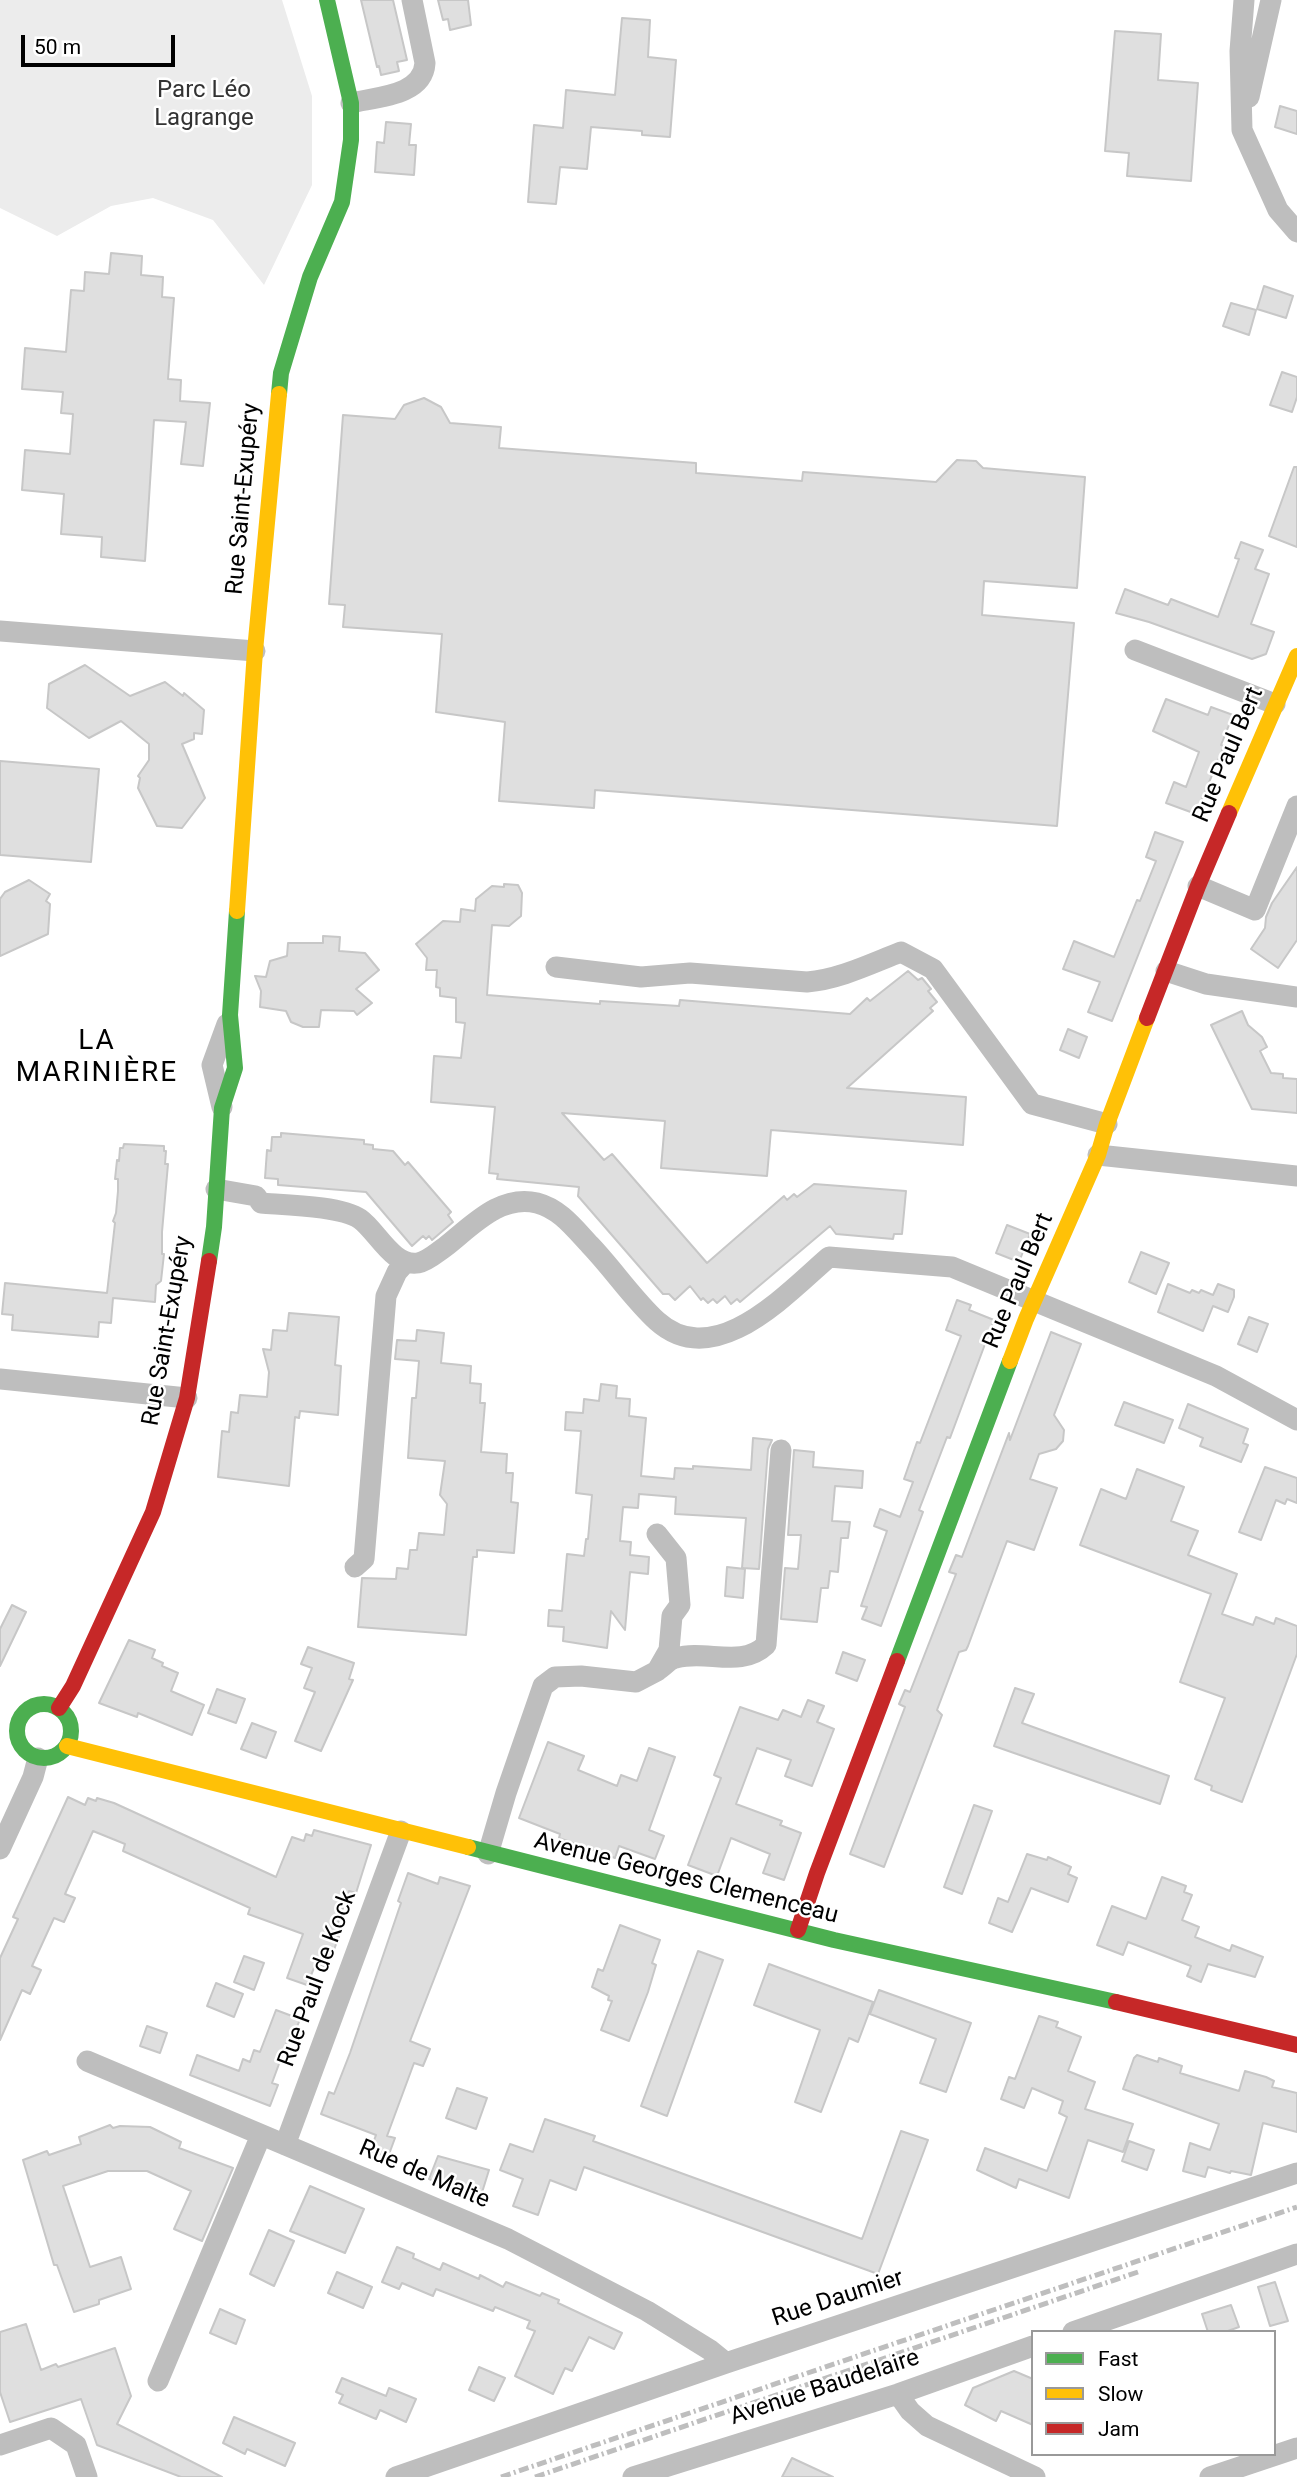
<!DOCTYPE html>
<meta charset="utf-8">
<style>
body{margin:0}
#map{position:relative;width:1297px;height:2477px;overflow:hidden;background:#fff;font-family:Roboto,sans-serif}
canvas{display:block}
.legend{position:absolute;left:1031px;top:2330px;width:245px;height:126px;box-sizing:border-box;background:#fff;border:2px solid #999;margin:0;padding:9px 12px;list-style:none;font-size:21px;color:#000}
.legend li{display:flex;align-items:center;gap:14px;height:35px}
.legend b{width:35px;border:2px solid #999}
.scale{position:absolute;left:21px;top:35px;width:154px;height:32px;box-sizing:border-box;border:4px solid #000;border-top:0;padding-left:9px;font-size:21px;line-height:24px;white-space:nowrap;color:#000;-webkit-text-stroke:5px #fff;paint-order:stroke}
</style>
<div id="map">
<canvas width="1297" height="2477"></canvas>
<ul class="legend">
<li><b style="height:9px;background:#4caf50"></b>Fast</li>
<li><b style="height:9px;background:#ffc107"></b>Slow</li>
<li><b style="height:9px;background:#c62828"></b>Jam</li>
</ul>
<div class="scale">50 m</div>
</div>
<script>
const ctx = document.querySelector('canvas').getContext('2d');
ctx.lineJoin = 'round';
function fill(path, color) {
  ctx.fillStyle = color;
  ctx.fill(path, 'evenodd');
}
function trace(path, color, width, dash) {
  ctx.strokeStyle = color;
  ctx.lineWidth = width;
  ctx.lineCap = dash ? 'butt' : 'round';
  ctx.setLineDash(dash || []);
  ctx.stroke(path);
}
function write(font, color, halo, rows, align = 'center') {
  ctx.font = font + ' Roboto,sans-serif';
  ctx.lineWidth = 5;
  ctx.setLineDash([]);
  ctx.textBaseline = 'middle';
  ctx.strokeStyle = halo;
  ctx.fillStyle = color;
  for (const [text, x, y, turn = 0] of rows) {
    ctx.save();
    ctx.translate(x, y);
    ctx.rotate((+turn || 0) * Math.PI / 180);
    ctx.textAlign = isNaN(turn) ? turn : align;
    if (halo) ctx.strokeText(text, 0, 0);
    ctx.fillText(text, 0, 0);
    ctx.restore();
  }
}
fill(new Path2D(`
 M0,0H282L312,96V185L264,285L213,220L153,198L111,206L57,236L0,208Z`), '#ececec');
const building = new Path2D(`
 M361,0H393L407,60L397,62L399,71L381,75L379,66L377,67Z
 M438,0H468L471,25L450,30L448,19L443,20Z
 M622,18L650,20L648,57L676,60L670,137L642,135V131L591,127L587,169L560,167L556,204L528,202L534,125L563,128L566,90L615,95Z
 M1115,31L1161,34L1158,80L1198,83L1191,181L1127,176L1129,153L1105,151Z
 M1280,106L1297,111V134L1275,127Z
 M386,122L411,124L409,145H416L414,175L375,172L377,142L384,143Z
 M111,253L142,256L141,275L163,277L162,297L174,298L168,379L181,380L180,401L210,403L203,466L181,464L186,422L154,420L145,561L101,557L102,537L61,534L64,494L22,490L25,450L70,454L73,414L61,413L63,392L22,389L25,348L66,352L71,290L84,291L85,272L109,274Z
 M1264,286L1293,296L1286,318L1257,309Z
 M1231,303L1256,310L1249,335L1223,326Z
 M1282,372L1297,377V397L1292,412L1270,405Z
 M424,398L441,407L450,423L501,427L499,448L696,463V473L802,481L803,472L936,482L957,460L976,461L983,468L1085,477L1077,588L984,581L982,615L1074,623L1057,826L595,790L594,808L499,801L505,722L436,712L442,634L343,627L345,605L329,604L343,415L395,419L404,405Z
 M1294,467H1297V547L1269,536Z
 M1241,542L1263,550L1255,569L1269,574L1251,624L1274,632L1266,654L1252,659L1149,622L1116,613L1125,589L1168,605L1171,599L1218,617L1239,559L1235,558Z
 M85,665L130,696L165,682L183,696L184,693L204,710L202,734L194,733V739L182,744L205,798L182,828L157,826L138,788L140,778L138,776L149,760V744L121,721L89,738L47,708L49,684Z
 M1166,699L1208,715L1211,707L1233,715L1221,745L1224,746L1196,814L1166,803L1174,782L1186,787L1199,752L1153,731Z
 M0,761L99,769L91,862L0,855Z
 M1155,832L1183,842L1112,1021L1088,1012L1100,982L1063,969L1074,941L1114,957L1137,900L1140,901L1156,861L1146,857Z
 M1297,867V940L1278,968L1251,949L1265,928L1266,917L1272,903Z
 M29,880L50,894L46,901L50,904L48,934L0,956V899L5,892Z
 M504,884L518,885L522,893L521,916L509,926L492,925L487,995L600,1004V1001L679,1006L680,1000L850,1014L867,998L870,1001L908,971L918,980L922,978L931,989L928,991L937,1002L930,1008L933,1011L847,1088L966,1097L963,1145L771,1130L767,1176L661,1168L665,1121L562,1113L604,1160L612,1154L707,1263L784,1196L787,1200L794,1194L797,1197L814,1184L906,1191L902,1234H894L893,1239L836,1234L830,1226L740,1302L737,1299L731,1304L725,1296L717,1303L713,1299L708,1303L703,1298L701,1300L690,1286L675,1300L669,1294H663L578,1196L579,1187L497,1179L498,1174L489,1173L495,1107L431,1102L434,1056L461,1058L465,1023L456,1022V998L440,996V988L436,987L437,970H426L427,958L416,944L443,921L460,922L461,909L475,911L476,899L492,886L504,887Z
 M323,936L340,937L339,951L365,953L379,970L356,989L372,1003L357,1015L354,1011L321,1010L319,1027H303L291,1022L286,1011L260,1007L261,991L255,976L266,977L270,961L287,956L288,943H323Z
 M1242,1011L1248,1025L1262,1037L1267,1047L1260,1051L1271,1073L1283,1074V1078L1297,1079V1113L1252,1109L1211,1025Z
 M1068,1029L1087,1037L1079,1058L1060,1050Z
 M281,1133L364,1140V1144L373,1145V1149L393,1151L405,1165L408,1162L451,1212L448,1215L453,1222L432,1240L429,1236L426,1239L423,1236L412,1246L366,1192L278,1185V1179L265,1178L267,1150L271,1151L272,1137H281Z
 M124,1144L164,1146V1151H166L165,1164H168L162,1232V1254H164L161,1281L156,1285L155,1302L113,1298L111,1323L99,1322L98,1337L12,1330L13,1315L2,1314L5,1283L107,1293L115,1223L113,1221L116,1213L118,1191V1179H115L117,1160L119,1161L120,1148H123Z
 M1007,1225L1030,1234L1019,1262L996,1253Z
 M1141,1252L1169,1263L1156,1294L1129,1282Z
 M1168,1284L1190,1293L1192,1290L1199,1293L1201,1290L1213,1295L1218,1284L1234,1290V1297L1228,1312L1213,1306L1203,1331L1158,1312Z
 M957,1300L971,1305L969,1310L994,1320L950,1438L947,1437L919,1510L923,1512L881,1626L862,1619L867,1607L861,1606L887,1531L874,1526L880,1509L900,1517L913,1482L904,1479L917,1442L920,1443L961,1336L946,1330Z
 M289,1313L339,1317L335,1365L341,1366L338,1415L300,1411L299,1418L295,1417L289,1486L218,1477L222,1431L229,1432L231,1412L238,1413L240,1395L267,1397L269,1372L263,1349L271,1350L273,1330L287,1331Z
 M1249,1317L1268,1324L1257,1352L1238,1344Z
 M417,1330L444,1333L441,1363L471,1366L470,1383L481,1384L480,1403H485L481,1452L507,1454L506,1473H513L511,1502L518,1503L514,1553L477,1550V1557H473L466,1635L358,1627L362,1578L396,1579L397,1568L408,1569L410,1550H417L419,1533L444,1535L447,1504L440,1495L445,1461L408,1458L412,1398H416L419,1361L395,1359L397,1340L416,1341Z
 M1051,1332L1081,1344L1054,1415L1064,1430L1063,1441L1056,1449L1039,1454L1030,1479L1057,1488L1034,1550L1007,1541L968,1646L966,1650L959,1652L937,1710L942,1715L884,1867L850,1854L905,1707L899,1704L905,1690L910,1692L956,1574L949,1572L956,1555L962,1557L1009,1433L1010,1440Z
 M601,1384L617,1386L616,1398L630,1399L629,1416L646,1418L641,1476L674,1479L675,1468L693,1469V1466L751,1470L753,1438L772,1440L768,1449L759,1569L742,1568L746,1518L675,1514L676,1497L639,1494L638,1508L623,1507L620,1541L631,1542L630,1555L649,1557L648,1574L630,1572L625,1630L611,1611L607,1648L563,1641L564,1627L548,1626L549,1610L562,1611L567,1554L584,1556L586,1539H588L592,1495L576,1493L581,1431L565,1430L566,1412L583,1413L584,1399L599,1401Z
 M1124,1402L1173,1420L1164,1443L1115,1425Z
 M1188,1404L1248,1429L1243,1443L1248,1445L1241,1462L1200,1446L1203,1438L1179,1428Z
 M794,1450L814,1452L813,1467L863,1471L862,1488L835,1486L832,1521L850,1522L848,1538H841L838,1572L830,1571L828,1588H821L817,1622L781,1619L785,1568L798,1569L801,1535H788Z
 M1265,1467L1297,1478V1503L1287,1499L1285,1504L1276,1500L1261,1540L1239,1532Z
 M1137,1469L1184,1487L1171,1521L1198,1531L1188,1555L1237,1574L1222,1614L1253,1625L1256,1617L1274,1624L1276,1618L1297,1626V1654L1242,1802L1211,1790L1212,1786L1195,1779L1225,1698L1180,1682L1211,1594L1080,1545L1101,1489L1126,1499Z
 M727,1567L745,1569L743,1598L725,1596Z
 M12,1605L26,1612L0,1666V1629Z
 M129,1640L155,1650L152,1658L163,1663L162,1666L178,1673L171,1691L204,1705L192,1735L138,1713L137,1717L99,1703Z
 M308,1647L354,1663L349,1679L353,1680L321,1751L295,1741L315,1692L304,1688L312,1668L301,1664Z
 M843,1652L865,1660L857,1681L836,1673Z
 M1015,1688L1034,1694L1022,1723L1169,1776L1160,1804L994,1746Z
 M217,1689L245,1699L236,1723L208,1713Z
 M808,1700L824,1706L817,1722L834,1729L812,1786L785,1776L791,1760L757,1748L736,1804L782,1821L780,1825L801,1833L784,1880L763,1873L770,1854L731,1838L717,1876L688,1865L721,1778L714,1775L740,1707L778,1720L783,1710L801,1717Z
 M252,1723L276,1732L266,1758L241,1749Z
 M548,1742L584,1756L578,1770L617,1786L621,1775L637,1781L649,1748L675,1757L649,1830L664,1836L655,1859L619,1846L615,1858L559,1838L560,1834L519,1818Z
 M68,1797L85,1805L88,1798L96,1801L97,1798L114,1803L276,1877L292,1837L304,1841L306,1834L312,1836L314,1830L371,1845L356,1893L349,1891L342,1911L334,1935L339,1937L327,1967L316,1963L307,1985L287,1978L303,1934L248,1914L250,1908L123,1851L125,1844L93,1831L65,1894L75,1898L64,1922L54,1918L32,1966L41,1970L30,1994L22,1990L0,2040V1958L18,1919L13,1917Z
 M974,1805L992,1811L962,1894L944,1887Z
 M1027,1854L1047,1860L1048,1857L1071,1867L1068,1874L1077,1878L1068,1902L1031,1888L1012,1932L989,1923L998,1898L1008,1902Z
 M408,1873L438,1884L440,1877L470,1886L410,2041L430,2049L423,2066L414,2063L387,2136L395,2138L388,2157L370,2151L376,2135L321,2114L329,2092L334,2094L350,2053L401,1903L398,1901Z
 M1162,1877L1186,1886L1184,1892L1192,1895L1182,1920L1199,1927L1195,1937L1230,1951L1232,1945L1263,1957L1255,1977L1208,1964L1201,1982L1187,1976L1191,1966L1128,1942L1123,1955L1097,1945L1112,1906L1146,1919Z
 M620,1925L660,1940L652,1963L656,1965L648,1992L629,2041L601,2030L612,2001L608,2000L609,1996L592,1987L598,1969L603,1971Z
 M698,1951L723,1960L667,2116L641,2106Z
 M244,1956L264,1963L254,1990L234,1982Z
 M769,1964L873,2002L858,2042L849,2038L821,2112L795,2102L820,2030L754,2005Z
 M216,1983L243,1994L234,2017L207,2006Z
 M879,1990L971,2023L946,2092L920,2083L936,2039L870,2014Z
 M276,2010L300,2019L291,2043L287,2042L272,2083L278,2085L270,2106L190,2075L197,2055L239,2071L243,2059L250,2062L254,2050L260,2052Z
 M1039,2016L1058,2022L1056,2027L1081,2037L1068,2071L1095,2082L1085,2109L1133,2124L1123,2152L1088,2140L1069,2198L1019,2179L1016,2188L977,2170L985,2148L1047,2171L1067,2117L1059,2113L1063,2101L1032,2088L1024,2108L1001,2099L1009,2077L1015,2079Z
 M147,2026L167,2033L160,2053L140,2046Z
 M1137,2055L1158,2062L1159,2058L1182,2066L1180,2073L1239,2091L1245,2071L1266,2077L1274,2081L1272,2087L1297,2093V2132L1263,2123L1251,2175L1231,2171L1230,2173L1208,2167L1205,2177L1183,2171L1190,2143L1210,2150L1219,2124L1123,2089L1134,2058Z
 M457,2088L487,2098L476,2129L446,2118Z
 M545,2119L595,2136L593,2141L862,2239L901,2131L928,2140L878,2274L584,2167L576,2190L550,2180L538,2215L513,2206L523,2179L500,2170L510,2144L533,2152Z
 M110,2125L113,2128L120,2126L150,2127L181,2142L179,2148L233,2168L202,2241L174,2229L191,2191L147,2171H108L63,2186L90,2267L121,2257L131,2289L99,2300V2304L74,2312L57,2265H54L23,2160L47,2151L49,2155L81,2144L79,2137Z
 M1129,2141L1154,2150L1147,2170L1122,2161Z
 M438,2156L489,2170L480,2199L429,2179Z
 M310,2186L364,2209L345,2253L290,2231Z
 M269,2230L294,2241L274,2286L250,2274Z
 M397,2247L414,2254L413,2258L440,2270L443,2263L479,2279L480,2275L503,2287L506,2282L540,2296L542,2293L559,2300L558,2303L622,2333L614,2349L589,2337L572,2371L565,2368L553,2394L515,2376L535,2331L527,2328L530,2321L495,2307L493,2311L436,2289L433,2296L402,2283L399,2289L382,2282Z
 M337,2272L372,2287L363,2308L328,2293Z
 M1275,2282L1288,2321L1270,2326L1258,2287Z
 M1231,2305L1239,2327L1225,2332H1208L1202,2314Z
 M220,2309L245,2320L236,2344L210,2333Z
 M26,2324L41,2370L56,2364L58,2367L115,2348L131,2396L117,2424L222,2477H181L97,2445L81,2399L10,2422L0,2392V2332Z
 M479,2367L505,2378L494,2401L469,2390Z
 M1014,2371L1033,2379V2425L1001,2411L996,2421L965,2405L973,2388Z
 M342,2378L386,2396L389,2388L416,2399L406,2422L380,2410L376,2419L339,2403L343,2395L336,2392Z
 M234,2417L295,2443L285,2466L247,2449L245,2454L223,2443Z
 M792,2458L833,2477H782Z`);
fill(building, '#dfdfdf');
trace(building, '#c7c7c7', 2);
trace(new Path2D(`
 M1244,0L1240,51L1242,130L1278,210L1297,232
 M1249,97L1271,0
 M351,103C376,97 423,96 425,63L412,0
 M0,631L255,651
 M1135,650L1275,704
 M1198,886L1255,910L1297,806
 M556,967L641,977L690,973L807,982C840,979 870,964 901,952L933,969L1032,1104L1107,1124
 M1166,971L1206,984L1297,997
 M222,1107L212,1065L227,1024
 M1098,1155L1297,1176
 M216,1189L256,1196L261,1203C287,1205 341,1206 360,1219C377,1231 393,1267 418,1263C428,1261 436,1253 445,1247C472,1226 500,1194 537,1203C560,1209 574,1228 590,1245C613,1269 633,1299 657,1321C715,1373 787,1293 829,1257L952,1267L1216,1376L1297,1420
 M0,1379L187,1398
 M355,1567L364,1559L386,1296L397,1272L406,1262
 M658,1670C664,1666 670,1659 676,1658C706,1649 741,1669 766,1645L781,1450
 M0,1849L33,1777L38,1758
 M488,1854L506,1793L543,1686L555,1677L581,1676L636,1682L657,1671L669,1650L672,1616L680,1605L676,1558L657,1534
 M87,2061L508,2239L647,2311L710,2350L726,2363
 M285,2145L401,1831
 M1073,2332L1297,2254
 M158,2381L261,2135
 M898,2394L910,2411L927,2426L1035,2477
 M0,2445L51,2428L76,2445L87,2477
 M396,2477L726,2363L1297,2173
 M633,2477L898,2394L1033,2346
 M1210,2477L1297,2448`), '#bebebe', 21);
trace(new Path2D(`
 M279,394L281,373L310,277L342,202L351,140V103L327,0
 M209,1261L214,1227L222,1108L235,1068L230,1015L237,911
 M897,1661L1010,1361
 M17 1731a27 27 0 1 1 54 0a27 27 0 1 1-54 0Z
 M468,1847L834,1940L1116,2002`), '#4caf50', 16);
trace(new Path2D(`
 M1229,813L1297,656
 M237,911L255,651L279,394
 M1010,1361L1026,1319L1098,1155L1107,1124L1147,1018
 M67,1746L468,1847`), '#ffc107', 16);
trace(new Path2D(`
 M1147,1018L1198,886L1229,813
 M59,1708L73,1686L153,1512L187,1398L209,1261
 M798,1930L817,1873L897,1661
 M1116,2002L1297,2045`), '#c62828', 16);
trace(new Path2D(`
 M501,2477L1297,2207
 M535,2477L1138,2272`), '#bebebe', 5, [10, 3.5, 2, 3.5]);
write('24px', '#333', '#fff', [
 ["Parc Léo",204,91],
 ["Lagrange",204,119]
]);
write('24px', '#000', '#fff', [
 ["Rue Saint-Exupéry",244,499,-85],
 ["Rue Paul Bert",1229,755,-67],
 ["Rue Paul Bert",1019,1281,-67],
 ["Rue Saint-Exupéry",168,1331,-80],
 ["Avenue Georges Clemenceau",686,1879,14],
 ["Rue Paul de Kock",318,1979,-70],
 ["Rue de Malte",424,2175,23],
 ["Rue Daumier",838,2299,-18],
 ["Avenue Baudelaire",825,2388,-18]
]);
ctx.letterSpacing = '2px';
write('28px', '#000', '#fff', [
 ["LA",97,1042],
 ["MARINIÈRE",97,1074]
]);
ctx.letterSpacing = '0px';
</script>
